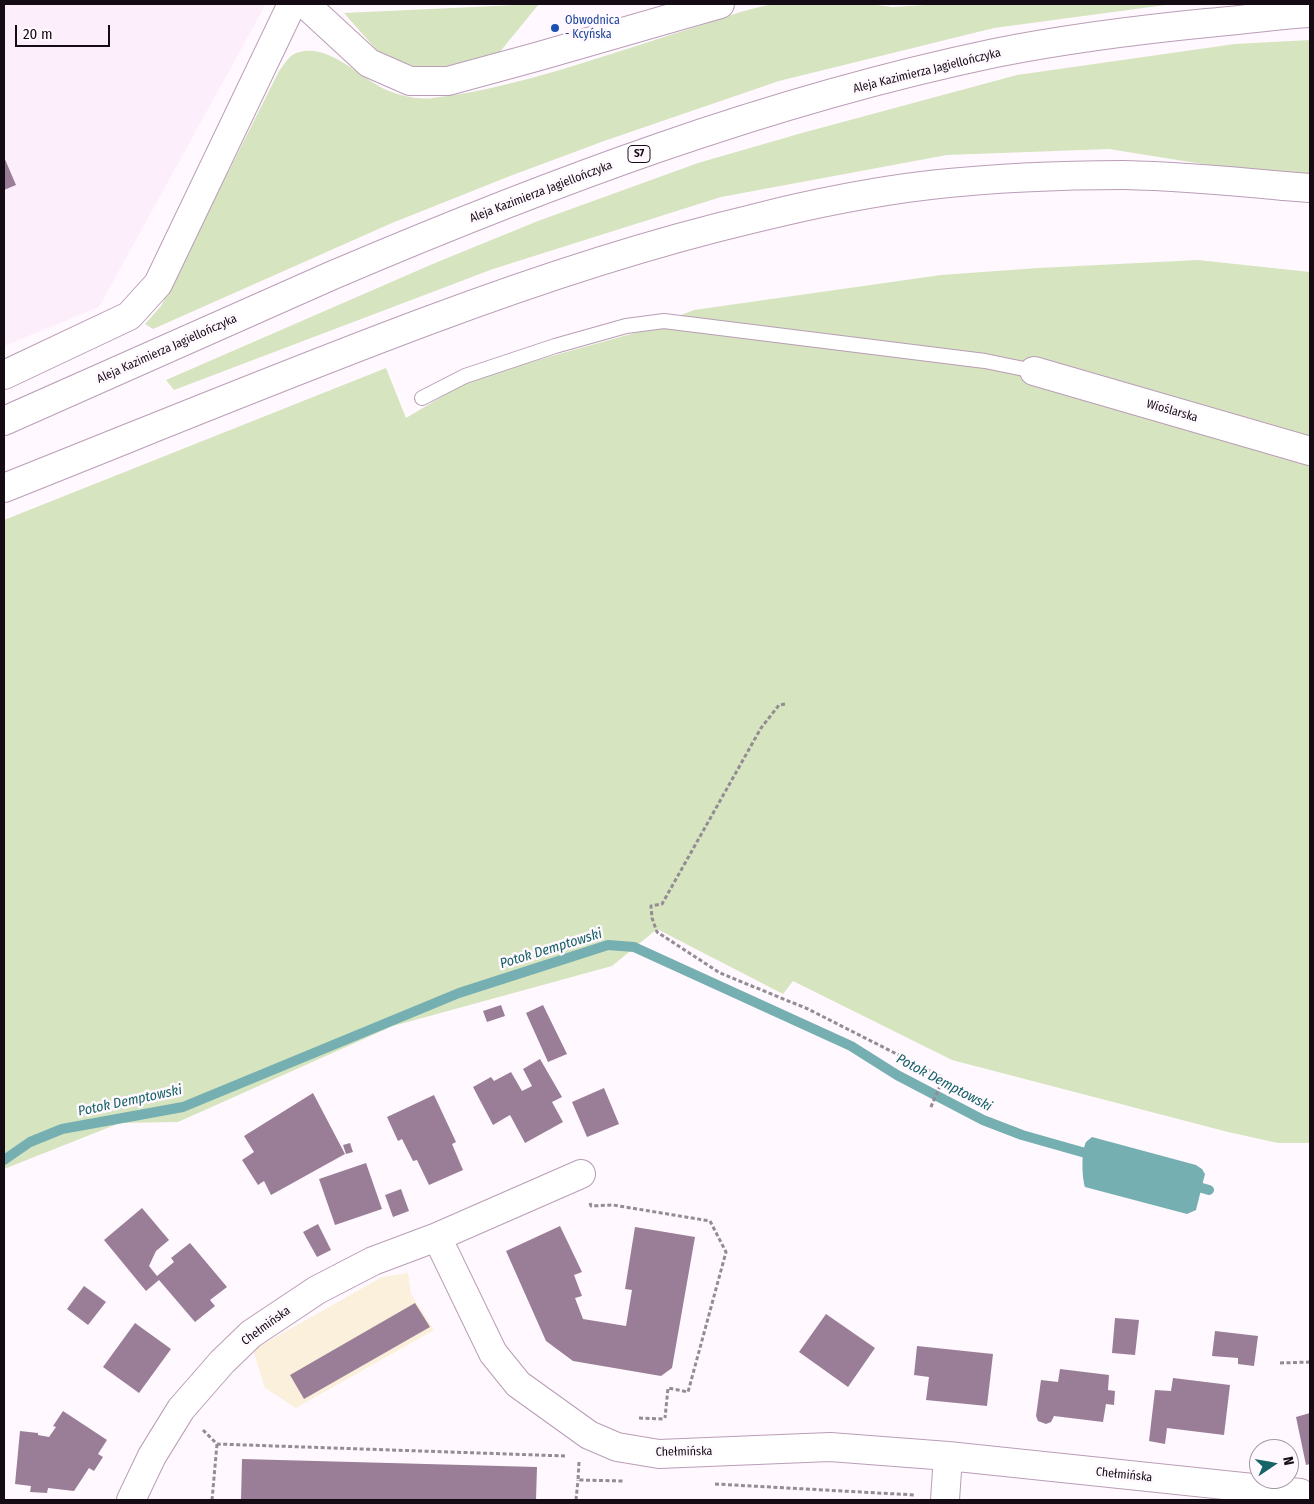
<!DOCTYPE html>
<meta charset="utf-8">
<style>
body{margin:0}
#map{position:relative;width:1314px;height:1504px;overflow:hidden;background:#fff8fe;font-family:"Fira Sans Condensed",sans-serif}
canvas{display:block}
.frame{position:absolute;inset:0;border:5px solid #150b15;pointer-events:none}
.north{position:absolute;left:1249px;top:1439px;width:50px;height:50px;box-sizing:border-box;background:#fff8fe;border:1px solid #a199a1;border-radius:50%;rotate:78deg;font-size:14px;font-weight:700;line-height:20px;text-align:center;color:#150b15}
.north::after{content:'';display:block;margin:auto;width:18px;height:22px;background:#146468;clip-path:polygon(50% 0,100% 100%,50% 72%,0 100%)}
.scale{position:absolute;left:15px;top:25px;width:95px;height:22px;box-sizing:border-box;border:2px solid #150b15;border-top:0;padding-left:6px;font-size:15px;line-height:18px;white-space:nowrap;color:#150b15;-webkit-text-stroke:4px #fff8fe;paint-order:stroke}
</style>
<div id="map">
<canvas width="1314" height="1504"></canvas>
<div class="frame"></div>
<div class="north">N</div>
<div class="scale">20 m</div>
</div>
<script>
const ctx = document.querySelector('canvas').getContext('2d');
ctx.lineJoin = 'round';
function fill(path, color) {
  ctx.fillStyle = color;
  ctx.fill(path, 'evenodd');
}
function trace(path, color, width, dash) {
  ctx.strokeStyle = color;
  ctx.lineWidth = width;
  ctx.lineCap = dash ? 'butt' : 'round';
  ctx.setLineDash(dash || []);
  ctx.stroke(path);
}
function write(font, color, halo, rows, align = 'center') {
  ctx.font = font + ' "Fira Sans Condensed",sans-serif';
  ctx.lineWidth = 5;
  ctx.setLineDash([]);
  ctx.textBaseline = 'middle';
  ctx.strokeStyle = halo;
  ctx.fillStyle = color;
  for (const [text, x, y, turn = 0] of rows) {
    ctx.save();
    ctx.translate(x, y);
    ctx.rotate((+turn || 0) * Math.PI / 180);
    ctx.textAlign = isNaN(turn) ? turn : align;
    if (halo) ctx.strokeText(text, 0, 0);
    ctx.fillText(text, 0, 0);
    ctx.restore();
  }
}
fill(new Path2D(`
 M4,4H266L99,307L4,346Z`), '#fdeefc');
fill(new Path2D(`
 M408,1273L411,1294L434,1330L296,1408L265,1388L253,1350L382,1277Z`), '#faf0db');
fill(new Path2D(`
 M539,4L494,59L432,72L381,55L344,13Z
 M774,4H869L892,7L943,4H1173L994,28L779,81L604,141L510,176L392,223L153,329L145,324L161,306L279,71C283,66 288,57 294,54C326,39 360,79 389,91C402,96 419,100 433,98C517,88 606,55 686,30C715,21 744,9 774,4Z
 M1310,40V175L1246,171L1109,149L947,155L721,197L493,269L174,390L166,380L435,263L538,221L698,163L802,133L1017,75L1235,44Z
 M1198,260L1310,272V1143H1278L1228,1132L952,1060L793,981L783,994L657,929L612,966L393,1026L178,1122L120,1123L4,1169V520L386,368L406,418L473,378L638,332L694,310L941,275L1038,268Z`), '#d6e4bf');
fill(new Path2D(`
 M1092,1137L1196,1165L1202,1169L1205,1174L1196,1210L1187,1214L1085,1187C1082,1177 1081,1152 1086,1142C1087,1141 1091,1138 1092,1137Z`), '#76afb2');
trace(new Path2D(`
 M4,1160L30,1142L62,1129L183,1107L459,993L608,945L634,947L851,1046L897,1075L983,1120L1022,1135L1096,1156
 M1188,1184L1209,1190`), '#76afb2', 10);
fill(new Path2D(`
 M4,157L16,185L4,190Z
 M501,1005L505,1016L487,1022L483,1011Z
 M543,1005L567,1054L548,1062L526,1013Z
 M540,1059L562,1097L552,1102L563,1122L525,1143L510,1115L493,1125L473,1087L491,1077L494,1081L511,1072L522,1091L532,1086L523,1069Z
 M604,1088L619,1124L587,1137L572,1102Z
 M313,1093L345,1154L271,1195L264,1181L258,1185L242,1160L254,1152L244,1136Z
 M434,1095L456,1142L452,1144L463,1170L429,1185L417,1160L413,1161L402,1139L398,1141L387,1117Z
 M350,1143L353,1152L346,1154L343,1145Z
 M366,1163L382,1209L335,1225L319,1179Z
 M401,1189L409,1211L393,1217L385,1195Z
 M142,1208L169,1240L156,1251L149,1266L157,1276L174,1262L171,1258L190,1243L227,1287L210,1300L215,1306L195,1322L159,1280L146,1291L104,1240Z
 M318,1224L331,1250L317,1257L303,1232Z
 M560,1226L582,1272L574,1275L582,1296L575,1298L583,1319L626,1326L632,1290L625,1289L635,1227L695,1237L672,1368L661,1376L573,1361L546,1341L506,1251Z
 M84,1286L106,1302L88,1325L67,1309Z
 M415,1303L430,1327L304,1399L290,1375Z
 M826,1314L875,1348L848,1387L799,1352Z
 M1115,1318L1139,1320L1135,1355L1112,1353Z
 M135,1323L171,1349L139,1393L103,1367Z
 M1215,1331L1258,1336L1254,1366L1238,1364V1358L1212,1356Z
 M917,1346L993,1354L987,1406L926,1400L929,1377L914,1375Z
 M1060,1369L1109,1375L1108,1390L1115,1391L1114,1405L1106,1404L1103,1422L1054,1416L1051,1422L1046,1424L1038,1421L1036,1416L1041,1380L1058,1382Z
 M1173,1378L1230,1385L1224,1435L1167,1428L1165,1444L1149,1441L1155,1390L1171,1391Z
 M63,1411L107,1440L98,1454L103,1457L94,1471L89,1468L74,1491L48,1488L47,1493L30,1492L31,1486L15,1484L20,1431L38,1433V1435L49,1437L56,1427L53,1426Z
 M1310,1413V1464L1306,1465L1296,1417Z
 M242,1459L537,1467L536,1500H241Z`), '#9a7e98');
const lane = new Path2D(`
 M422,398L465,376L555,346L626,326L664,321L985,361L1034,371`);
const street = new Path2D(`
 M305,4L369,63L410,81H448L536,57L720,4
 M1034,371L1310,451
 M437,1237L493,1353L518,1384L589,1435L617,1447L659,1454L830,1447L948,1456L1300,1493
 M131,1500L152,1456L181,1409L222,1362L251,1334L317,1290L373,1261L437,1237L581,1174
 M945,1500L948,1456`);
const primary = new Path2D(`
 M1284,186L1310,188`);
const highway = new Path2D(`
 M4,375L129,316L158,284L292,4
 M4,421C114,373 223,323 333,275C547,184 766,101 995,53C1065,39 1136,30 1207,23C1241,20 1276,15 1310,13
 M4,488C145,432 285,374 427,321C534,281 642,245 752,219C811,204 870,192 930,185C994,178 1059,175 1124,175C1177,176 1231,181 1284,186`);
trace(lane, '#ba9db7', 16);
trace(street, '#ba9db7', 30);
trace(primary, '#ba9db7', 30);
trace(highway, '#ba9db7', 30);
trace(new Path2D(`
 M785,704L779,705L761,728L662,904L651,906L652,918L657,932L720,973L808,1009L942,1077L940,1086L930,1109
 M590,1203L591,1206L613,1205L710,1221L726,1252L688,1392L668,1388L665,1418
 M1280,1363L1310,1362
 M639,1418L665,1419
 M203,1430L217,1444L566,1456
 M579,1462L578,1480L624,1481
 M715,1484L915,1495
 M212,1500L217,1444
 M576,1500L578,1480`), '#948c94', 3, [4, 2.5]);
trace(lane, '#fff', 14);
trace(street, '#fff', 28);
trace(primary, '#fff', 28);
trace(highway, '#fff', 28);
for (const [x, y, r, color] of [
 [555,28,5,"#1a4fb4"]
]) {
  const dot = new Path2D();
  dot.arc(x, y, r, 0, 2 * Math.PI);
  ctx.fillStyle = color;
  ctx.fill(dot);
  trace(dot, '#fff8fe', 2);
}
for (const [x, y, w] of [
 [639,154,22]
]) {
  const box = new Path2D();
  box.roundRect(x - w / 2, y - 8.5, w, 17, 4);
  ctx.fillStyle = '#fff8fe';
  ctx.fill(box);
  trace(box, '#150b15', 1);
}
write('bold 11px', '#150b15', null, [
 ["S7",639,154]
]);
write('12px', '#164399', '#fff8fe', [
 ["Obwodnica",565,21],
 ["- Kcyńska",565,35]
], 'left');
write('12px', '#150b15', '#fff8fe', [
 ["Aleja Kazimierza Jagiellończyka",927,71,-14],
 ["Aleja Kazimierza Jagiellończyka",541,192,-21],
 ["Aleja Kazimierza Jagiellończyka",167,349,-24],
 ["Wioślarska",1172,411,16],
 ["Chełmińska",266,1326,-36],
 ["Chełmińska",684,1452,-1],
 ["Chełmińska",1124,1475,6]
]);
write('italic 14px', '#156367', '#fff8fe', [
 ["Potok Demptowski",551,949,-17],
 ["Potok Demptowski",944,1083,28],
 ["Potok Demptowski",130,1101,-12]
]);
</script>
